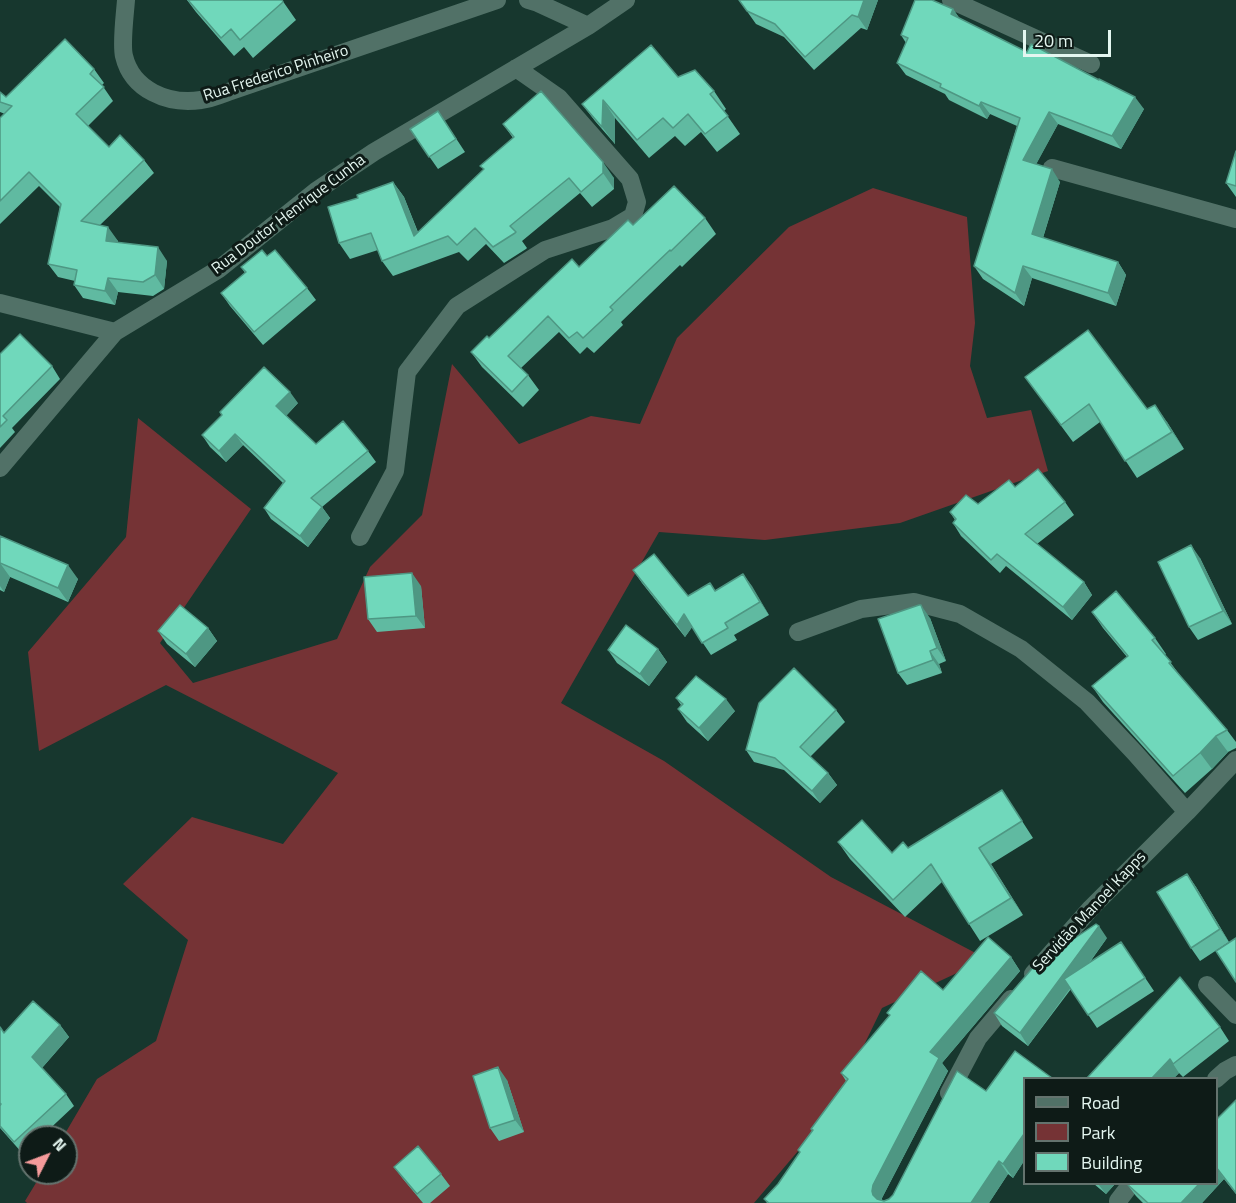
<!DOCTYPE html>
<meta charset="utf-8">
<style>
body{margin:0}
#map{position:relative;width:1236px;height:1203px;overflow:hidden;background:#17372e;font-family:"Titillium Web",sans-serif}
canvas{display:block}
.legend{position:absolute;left:1023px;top:1077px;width:195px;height:108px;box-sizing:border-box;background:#0e1b17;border:2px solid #64736e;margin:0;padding:8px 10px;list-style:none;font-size:18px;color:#e4f6f0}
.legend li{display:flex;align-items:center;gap:12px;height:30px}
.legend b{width:30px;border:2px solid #64736e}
.north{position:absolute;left:18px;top:1125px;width:60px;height:60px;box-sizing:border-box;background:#0e1b17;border:2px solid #64736e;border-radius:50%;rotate:48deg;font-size:16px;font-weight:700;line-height:24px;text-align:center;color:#e4f6f0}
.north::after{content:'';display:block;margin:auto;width:21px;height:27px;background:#f59b9b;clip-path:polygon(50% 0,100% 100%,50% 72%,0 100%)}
.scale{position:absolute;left:1023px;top:30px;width:88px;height:27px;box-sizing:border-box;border:3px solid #e4f6f0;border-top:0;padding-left:8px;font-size:18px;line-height:21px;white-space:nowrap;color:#e4f6f0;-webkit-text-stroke:4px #0e1b17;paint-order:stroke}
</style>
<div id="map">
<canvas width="1236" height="1203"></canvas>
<ul class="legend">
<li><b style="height:8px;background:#517167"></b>Road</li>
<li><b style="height:16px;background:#753335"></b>Park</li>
<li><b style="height:16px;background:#70d8bb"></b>Building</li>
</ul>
<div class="north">N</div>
<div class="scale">20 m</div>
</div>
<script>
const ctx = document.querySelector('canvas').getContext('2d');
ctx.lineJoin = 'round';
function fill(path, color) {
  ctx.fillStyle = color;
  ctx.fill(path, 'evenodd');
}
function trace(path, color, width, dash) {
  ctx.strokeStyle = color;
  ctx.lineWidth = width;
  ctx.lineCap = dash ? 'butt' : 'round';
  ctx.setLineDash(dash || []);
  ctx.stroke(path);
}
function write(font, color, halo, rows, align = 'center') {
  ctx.font = font + ' "Titillium Web",sans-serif';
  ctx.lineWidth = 6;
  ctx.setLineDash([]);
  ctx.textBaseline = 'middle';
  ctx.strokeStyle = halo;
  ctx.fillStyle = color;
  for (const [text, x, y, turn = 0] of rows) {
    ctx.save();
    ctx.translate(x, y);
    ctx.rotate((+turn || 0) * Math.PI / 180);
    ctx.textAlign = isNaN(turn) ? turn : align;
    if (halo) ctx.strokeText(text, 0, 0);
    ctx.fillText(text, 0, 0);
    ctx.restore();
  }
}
fill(new Path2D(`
 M873,188L967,217L975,323L970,366L987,418L1031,410L1048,471L900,523L765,540L659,532L561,703L664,761L831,877L987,959L882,1008L832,1111L754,1203H27L25,1201L42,1173H66V1137H63L97,1079L156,1041L188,940L123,884L192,817L283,844L338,773L166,685L39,751L28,652L126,537L138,418L251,509L160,643L193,683L337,639L370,567L422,515L452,364L519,444L591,416L640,424L677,338L789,227Z`), '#753335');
trace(new Path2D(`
 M126,0C125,14 121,44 124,56C132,90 168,105 201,100C210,99 220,95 228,92L497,0
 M528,0L538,3L588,26
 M951,0L1091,64
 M1052,168L1236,219
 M0,303L115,332L219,269L316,191L374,152L588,26L626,0
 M0,468L115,332
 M360,537L395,471L407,372L457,306L545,250L613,228L633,216L637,202L630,179L559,98L516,68
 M798,632L861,609L914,602L960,614L1021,649L1087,702L1135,753L1187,812
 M1033,974L1091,908L1187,812L1236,760
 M1207,985L1236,1015
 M1216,1079L1225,1071L1236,1065
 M949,1093L978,1038L1011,999
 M1118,1201L1131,1184`), '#517167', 18);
fill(new Path2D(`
 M187,0H282L296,20L253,58L244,47L234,56L196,12Z
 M739,0H878L867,30L861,28L814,70L784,37L756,24Z
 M953,9L960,19L1144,109L1121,149L1058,124L1036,164L1060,182L1043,238L1118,262L1126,275L1116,306L1032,278L1024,306L983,279L974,266L1017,126L990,114L987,119L949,100L945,94L906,75L897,63L906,43L901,35Z
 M94,69L104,83L102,85L113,101L88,126L109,147L144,160L154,173L100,225L118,241V242L167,261L164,289L153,296L118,292L115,305L83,298L74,285L75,281L58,277L48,264L60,207L39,186L0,224V118L5,114L0,112V92L6,97Z
 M678,77L714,91L726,109L724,111L740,134L717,152L701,132L685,146L675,136L649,158L615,118V144L595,121L582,104Z
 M438,111L465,152L438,169L410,129Z
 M503,124L614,178V189L592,207L580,193L522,241L527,248L526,249L504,263L486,244L468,261L459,252L393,276L382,261L378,250L350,259L339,243L358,198L393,182L404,197L418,232L483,170L513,138Z
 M1236,151V197L1226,183Z
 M705,218L716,234L682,267L680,265L621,322L623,325L594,353L587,347L580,354L559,332L521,368L528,375L539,390L523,407L482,367L471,352L633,225Z
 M267,256L307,288L316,300L263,345L230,306L221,293L245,273L241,267Z
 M0,354L52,366L60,379L12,428L15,432L0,448Z
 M1025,377L1147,409L1167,422L1184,449L1137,478L1100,422L1073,442Z
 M298,403L286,416L316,444L368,451L376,462L322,507L330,518L308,547L271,519L264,508L283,483L243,445L226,462L210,447L202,435L222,415L220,412Z
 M1015,487L1065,502L1074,515L1037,544L1084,582L1092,595L1072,620L1006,566L1000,573L961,536L953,523L955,520L950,512L978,504Z
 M0,536L78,579L68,602L10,577L4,592L0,590Z
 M1200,558L1232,624L1198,640L1189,627Z
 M633,570L688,596L716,590L743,574L769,615L734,635L737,640L711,655L692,627L685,637L642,583Z
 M421,586L425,628L377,632L368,619Z
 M1092,612L1155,638L1166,654L1165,655L1181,677L1227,730L1236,742V748L1228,752L1212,769L1185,793L1103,702L1092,686L1127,657L1103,628Z
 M930,618L946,661L939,664L942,673L907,685L898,673Z
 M208,628L217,641L195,667L167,644L158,631Z
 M658,649L667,662L649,686L617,663L608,650Z
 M676,698L735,711L708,741L687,722L678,709L681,705Z
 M836,710L845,722L810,757L828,773L837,785L820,803L784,770L754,762L746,750Z
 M1013,807L1033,838L991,864L1023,915L980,941L942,882L905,917L850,859L838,842L892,853L908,848Z
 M1187,874L1196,887L1229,942L1200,961L1191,948Z
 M1107,938L1090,962L1121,942L1154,991L1097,1028L1071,989L1028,1046L1002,1026L994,1013Z
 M1011,957L1020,971L942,1063L948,1071L882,1198V1200L884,1201L889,1199L986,1091L1024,1078V1161L1013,1178L1008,1174L989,1203H767L764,1199L778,1184L800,1152L798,1150L812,1131L811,1129L846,1081L841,1073L890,1016L887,1013L943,990Z
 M60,1025L69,1037L42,1068L66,1094L74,1106L41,1137H30V1147L23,1154L0,1128V1027L4,1033Z
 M1220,1027L1229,1041L1183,1077L1179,1073L1174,1078H1087Z
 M507,1080L524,1132L499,1141L490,1128Z
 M1236,1100V1194L1224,1179L1202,1203H1143L1136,1196L1127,1184H1216Z
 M394,1167L441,1174L450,1186L430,1203H423L403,1179Z
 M1094,1184H1115L1106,1194Z`), '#60baa1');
fill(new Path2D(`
 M864,0H878L867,30L858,17Z
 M953,9L962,22L951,14Z
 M1135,97L1144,109L1121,149L1112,136Z
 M603,100L615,118V144L602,127Z
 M981,102L990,114L987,119L979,106Z
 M1049,112L1058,124L1032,172L1023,160Z
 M603,162L614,178V189L603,173Z
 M1052,169L1060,182L1040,247L1032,234Z
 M393,182L404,197L423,246L414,236Z
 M108,227L118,241L115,254L106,241Z
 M158,247L167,261L164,289L155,275Z
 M1118,262L1126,275L1116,306L1108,293Z
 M1023,266L1032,278L1024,306L1015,293Z
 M108,278L118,292L115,305L105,291Z
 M290,392L298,403L284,418L276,406Z
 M1155,405L1167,422L1184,449L1172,432Z
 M235,434L243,445L226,462L219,451Z
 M322,507L330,518L308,547L300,536Z
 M1191,545L1200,558L1232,624L1223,611Z
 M0,563L10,577L4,592L0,586Z
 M68,565L78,579L68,602L58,588Z
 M412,573L421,586L425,628L416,616Z
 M743,574L752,586L769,615L760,602Z
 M1084,582L1092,595L1072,620L1063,607Z
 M921,605L930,618L946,661L937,648Z
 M684,614L693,626L685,637L677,625Z
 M208,628L217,641L195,667L186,654Z
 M658,649L667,662L649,686L640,674Z
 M930,651L939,664L942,673L933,660Z
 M726,699L735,711L708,741L699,728Z
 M1216,736L1228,752L1212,769L1200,753Z
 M828,773L837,785L820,803L812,791Z
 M979,848L991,864L1023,915L1011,898Z
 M1187,874L1196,887L1229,942L1220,929Z
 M1099,926L1107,938L1028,1046L1020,1033Z
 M1011,957L1020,971L942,1063L948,1071L882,1198L881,1203L873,1195L872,1191L873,1185L930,1052Z
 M60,1025L69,1037L41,1069L32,1057Z
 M1170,1059L1179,1073L1174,1078H1152Z
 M498,1067L507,1080L524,1132L515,1120Z
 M1024,1134V1161L1013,1178L1003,1164Z
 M999,1161L1008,1174L989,1203H971Z
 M1216,1167L1224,1179L1202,1203H1181L1199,1184H1216Z
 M1098,1184H1115L1106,1194Z`), '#4e9783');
const building = new Path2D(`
 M188,0H282L283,2L240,40L231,29L221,38Z
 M739,0H864L858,17L852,15L805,57L775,24L747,11Z
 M915,0H932L953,9L951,14L1027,52L1031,44L1099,80V79L1135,97L1112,136L1049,112L1023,160L1052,169L1032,234L1118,262L1108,293L1023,266L1015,293L974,266L1020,118L981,102L979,106L940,87L941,84L897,63L908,38L901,35Z
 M65,39L94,69L90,74L104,87L76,114L109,147L120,135L144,160L81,221L108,227L106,241L158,247L155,275L143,282L108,278L105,291L74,285L77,270L48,264L61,204L29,172L0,201V118L12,106L0,102V92L6,97Z
 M651,45L678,77L695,70L714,91L710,94L728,116L705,134L688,114L673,128L663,118L637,140L603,100L602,127L582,104Z
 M541,91L603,162V173L581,192L569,178L510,226L516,232L515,233L493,247L475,228L457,245L448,236L382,261L371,233L339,243L328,207L358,198L357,195L393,182L414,236L484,169L480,166L514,137L503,124Z
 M438,111L456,139L429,157L410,129Z
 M1236,151V186L1226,183Z
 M674,186L705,218L671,251L670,250L610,307L613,310L583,338L577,332L569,338L548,316L508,356L528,375L512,392L471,352L487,336L489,338L572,259L579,267L628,220L633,225Z
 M262,250L267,256L275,250L307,288L254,332L221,293L246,272L241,267Z
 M1088,330L1147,409L1155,405L1172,432L1125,461L1089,404L1061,425L1025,377Z
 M20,334L52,366L3,416L7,420L0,427V354Z
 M264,367L290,392L276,406L316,444L343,421L368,451L311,498L322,507L300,536L264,508L285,481L235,434L219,451L202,435L222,415L220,412Z
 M1038,469L1065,502L1025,534L1084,582L1063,607L997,554L991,560L953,523L956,519L950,512L966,495L978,504L1009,480L1015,487Z
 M0,536L68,565L58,588L0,563Z
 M1191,545L1223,611L1189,627L1158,562Z
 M654,554L688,596L710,583L715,591L743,574L760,602L725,623L728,628L702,643L684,614L677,625L633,570Z
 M412,573L416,616L368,619L364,577Z
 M1116,591L1155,638L1152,640L1171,662L1169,663L1227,730L1216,736L1200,753L1173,776L1092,686L1128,656L1092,612Z
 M180,605L208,628L186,654L158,631Z
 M919,605H921L937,648L930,651L933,660L898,673L878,619Z
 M626,625L658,649L640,674L608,650Z
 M794,668L836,710L800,747L828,773L812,791L775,758L746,750L759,703Z
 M696,676L726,699L699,728L678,709L683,704L676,698Z
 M1002,790L1022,821L979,848L1011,898L969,924L931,864L893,900L838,842L862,820L892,853L903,842L908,848Z
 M1187,874L1220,929L1191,948L1157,892Z
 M1096,924L1099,926L1020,1033L994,1013L1036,964Z
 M988,937L1011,957L930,1052L939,1058L873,1185L872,1191L873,1195L877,1199L884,1201L889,1199L893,1195L957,1071L986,1091L1015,1051L1052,1078H1024V1134L1003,1164L999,1161L971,1203H769L764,1199L778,1184L800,1152L798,1150L813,1130L811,1129L848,1079L841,1073L890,1015L887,1013L921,971L943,990Z
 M1236,938V982L1216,951Z
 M1121,942L1145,978L1088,1015L1064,979Z
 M1180,977L1220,1027L1173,1064L1170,1059L1152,1078H1087Z
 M33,1001L60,1025L32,1057L66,1094L14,1142L0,1126V1106L1,1104L0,1103V1027L4,1033Z
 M498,1067L515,1120L490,1128L473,1076Z
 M1236,1100V1193L1216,1167V1120Z
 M418,1146L441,1174L417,1194L394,1167Z
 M1127,1184H1199L1181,1203H1148Z`);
fill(building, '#70d8bb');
trace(building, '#4e9783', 1.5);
write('16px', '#e4f6f0', '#0e1b17', [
 ["Rua Frederico Pinheiro",276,74,-18],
 ["Rua Doutor Henrique Cunha",289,215,-37],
 ["Servidão Manoel Kapps",1090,912,-47]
]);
</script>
